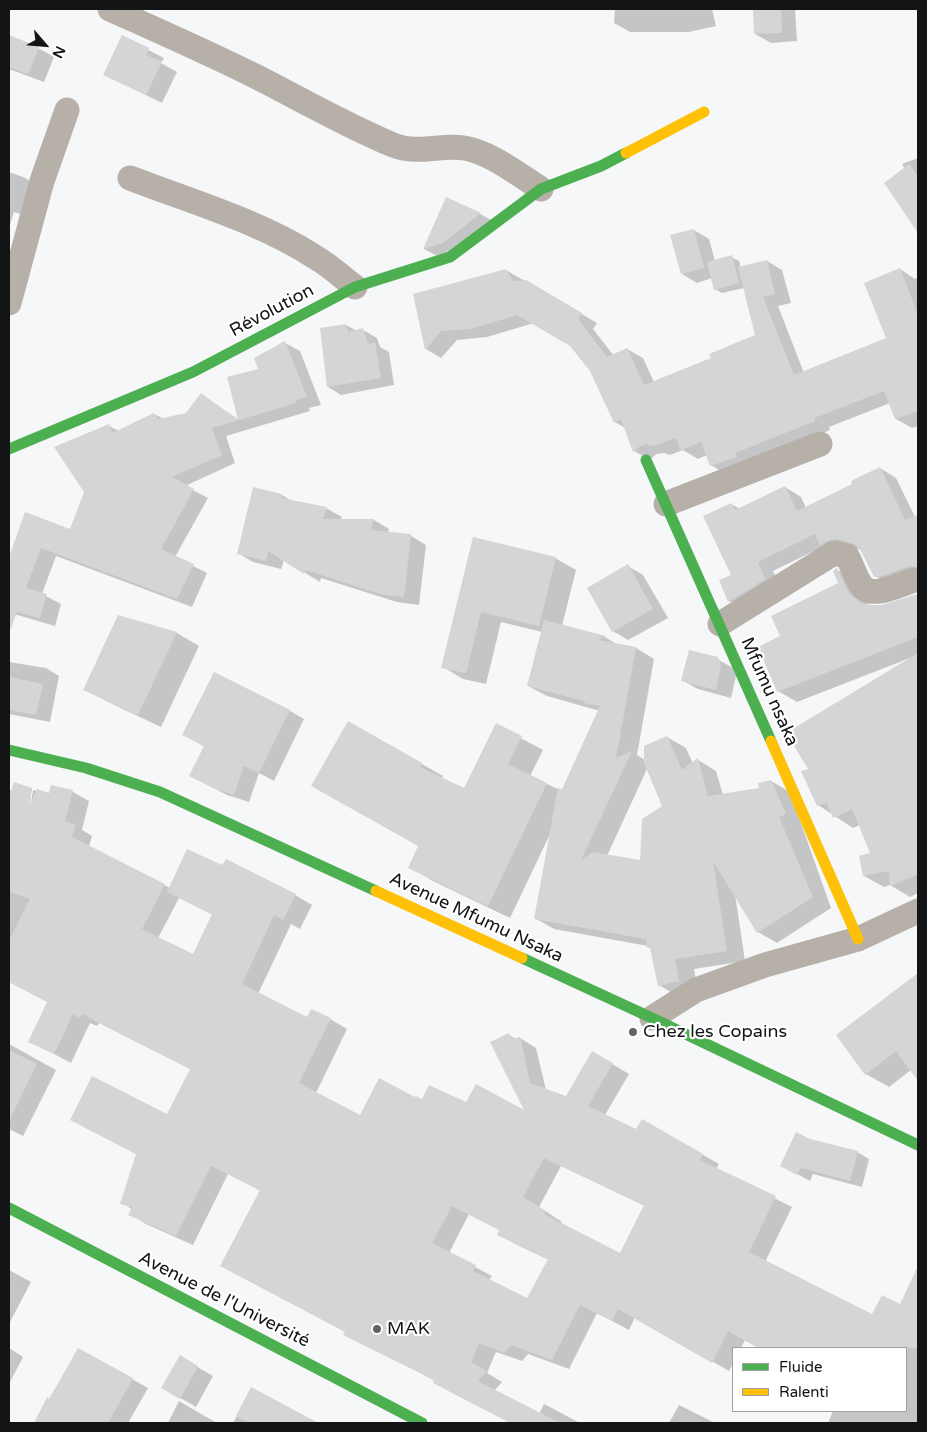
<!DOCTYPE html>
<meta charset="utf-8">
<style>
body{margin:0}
#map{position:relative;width:927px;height:1432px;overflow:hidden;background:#f5f7f8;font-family:"Varela Round",sans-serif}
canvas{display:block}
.frame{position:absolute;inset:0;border:10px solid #131415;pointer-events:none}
.legend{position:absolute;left:732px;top:1347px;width:175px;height:65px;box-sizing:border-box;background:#fff;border:1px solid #a1a1a1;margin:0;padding:6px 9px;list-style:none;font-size:15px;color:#131415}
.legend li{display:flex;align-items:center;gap:10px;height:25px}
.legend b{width:25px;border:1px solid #a1a1a1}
.north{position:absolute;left:20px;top:20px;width:50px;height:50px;-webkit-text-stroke:4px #fff;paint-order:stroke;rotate:117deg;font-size:14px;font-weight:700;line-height:20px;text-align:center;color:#131415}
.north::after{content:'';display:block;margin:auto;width:18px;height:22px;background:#131415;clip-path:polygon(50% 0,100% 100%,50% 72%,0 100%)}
</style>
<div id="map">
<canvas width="927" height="1432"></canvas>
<div class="frame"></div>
<ul class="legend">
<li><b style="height:6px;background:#4caf50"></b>Fluide</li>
<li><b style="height:6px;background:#ffc107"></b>Ralenti</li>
</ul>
<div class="north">N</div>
</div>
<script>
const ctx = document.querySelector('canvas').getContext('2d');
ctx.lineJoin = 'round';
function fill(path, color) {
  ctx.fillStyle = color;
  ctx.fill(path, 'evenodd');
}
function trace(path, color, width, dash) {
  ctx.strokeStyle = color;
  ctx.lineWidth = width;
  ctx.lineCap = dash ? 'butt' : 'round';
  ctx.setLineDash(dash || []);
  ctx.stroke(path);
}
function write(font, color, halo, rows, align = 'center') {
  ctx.font = font + ' "Varela Round",sans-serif';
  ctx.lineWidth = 4.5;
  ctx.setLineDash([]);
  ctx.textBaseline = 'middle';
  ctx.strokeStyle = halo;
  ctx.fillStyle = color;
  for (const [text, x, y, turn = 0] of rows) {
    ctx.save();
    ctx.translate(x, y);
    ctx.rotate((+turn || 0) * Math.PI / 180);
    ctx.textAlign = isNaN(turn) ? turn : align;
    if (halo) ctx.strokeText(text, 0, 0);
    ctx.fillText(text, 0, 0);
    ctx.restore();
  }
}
fill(new Path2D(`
 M615,9H712L716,26L689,32H630L614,23Z
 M754,9H795L797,41L771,43L755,34Z
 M9,36L38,48L54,57L44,82L9,69Z
 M123,37L164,58L161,63L177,72L162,103L105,75Z
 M918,158V229L916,228L905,169L902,164Z
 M9,172L23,177L41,187L30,217L14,212L9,227Z
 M447,199L480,214L495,222L439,257L424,249Z
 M694,230L709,239L715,261L731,257L739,261L741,268L767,261L782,270L791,303L778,306L804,373L888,339L900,269L915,279L918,277V426L912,428L896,419L890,403L829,427L830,430L751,462L727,475L711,465L707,455L698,459L683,450L670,455L664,453L656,454L650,460L634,451L625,428L615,422L591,370L571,345L534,323L487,337L457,340L441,358L426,349L415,295L506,270L597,323L593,329L614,356L627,349L643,358L654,382L712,358L756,336L744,288L722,293L715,289L712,278L697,283L682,274Z
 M346,325L357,331L363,330L377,338L380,347L389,352L394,385L341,395L328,387Z
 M285,343L300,351L321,405L309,408L310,411L226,436L235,463L185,486L208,498L175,557L207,573L192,607L56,556L42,594L61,604L55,626L14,614L9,611V574L13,561L71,531L109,426L119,431L154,414L164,419L187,414L201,394L239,420L260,370Z
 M880,468L896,478L915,517L918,516V578L891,585L875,576L861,550L853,547L824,546L773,571L780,588L745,610L729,601L733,575L731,504L740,509L785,487L801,497L806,508L854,485Z
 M254,489L282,495L293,502L326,508L342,517L340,520H374L389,529L388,533L411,536L426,545L419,605L397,602L321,578L320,582L284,560L281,569L253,562L238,553Z
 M474,539L555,558L576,570L562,626L605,637L620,646L636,648L654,659L637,755L645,760L667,737L686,748L693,764L698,760L716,771L723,795L761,789L771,781L790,792L831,908L777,943L758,932L735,894L745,961L694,969L698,992L677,996L659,985L651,949L648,946L554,929L535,918L550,834L510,918L431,880L410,867L420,846L349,723L443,776L442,779L465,790L496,725L543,750L530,776L562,791L600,711L547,696L528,686L542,632L501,622L486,684L463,679L443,667ZM647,769L664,806L641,862L607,856Z
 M628,566L643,575L668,618L628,640L613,631Z
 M837,570L856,581L868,605L882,606L918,596V893L910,897L890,885L884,887L864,876L872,854L860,825L853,828L818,805L810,770L910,658L797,702L778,691L782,637L840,583Z
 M119,616L177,633L199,646L161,727L108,702L85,689Z
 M717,659L733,668L736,676L731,698L698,689L682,680Z
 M9,662L46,668L59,676L50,722L9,714Z
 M290,711L304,719L274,781L259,773L249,802L227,795L206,784L205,747L184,735Z
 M15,784L32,789L28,810H30L33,790L50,795L52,786L73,792L89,801L82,830L92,836L89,847L170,888L222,867L295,895L312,905L300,929L291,924L258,994L308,1019H330L347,1029L316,1093L360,1117L416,1099L423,1101L467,1104L527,1113L509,1035L516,1039L520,1038L536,1048L546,1090L567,1098L592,1052L629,1074L605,1115L636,1130L642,1120L719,1164L716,1169L792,1207L765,1262L865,1313L845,1348H760L745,1340L741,1348H733V1363L729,1371L635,1317L629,1330L597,1313L569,1369L528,1354L522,1361L496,1352L487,1373L502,1382L494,1391L539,1414L544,1404L580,1423H511L451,1392L435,1381L346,1332L261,1191L228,1174L193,1245L146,1224L130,1214L132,1209L122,1203L138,1155L71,1120L167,1116L192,1070L99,1023L97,1026L90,1023L71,1063L30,1041L48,1002L9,982V790L13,792ZM179,898L213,915L193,955L158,938ZM561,1166L645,1206L620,1254L560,1224L562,1222L539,1207ZM469,1214L500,1230L498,1234L515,1244L549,1260L528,1300L489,1280L492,1276L449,1253Z
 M913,978L918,981V1079L911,1070L889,1087L866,1074Z
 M9,1044L56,1070L23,1136L9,1129Z
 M809,1141L857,1152L869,1159L862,1187L813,1174L810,1181L781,1165Z
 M9,1270L31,1282L9,1324Z
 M918,1277V1423H828L833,1411H906V1348H860L883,1297L900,1306Z
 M9,1348L23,1357L9,1384Z
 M79,1349L148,1388L128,1423H35L47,1399L50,1401Z
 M180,1357L213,1376L196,1407L163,1388Z
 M252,1388L318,1423H233Z
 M179,1401L196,1411L217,1423H168Z
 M679,1405L715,1423H669Z`), '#0003');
fill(new Path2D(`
 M753,9H781L782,33L754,34Z
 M9,35L39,47L28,74L9,67Z
 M122,35L149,48L146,55L162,62L146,95L103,75Z
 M909,164L918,176V233L884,183Z
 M446,197L481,213L443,243L423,249Z
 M694,229L704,268L681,274L670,235Z
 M732,255L739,283L714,290L707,262Z
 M767,260L775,294L763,297L794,375L886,338L864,283L900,268L918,315V411L895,419L884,391L814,418L815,421L735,453L737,457L710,466L701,442L681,450L676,438L653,446L647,444L640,446L633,452L621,419L614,423L590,371L570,346L517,315L470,329L441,331L425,350L413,294L506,269L513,281L526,280L582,313L578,319L607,357L627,348L644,385L711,358L709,354L755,335L738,267Z
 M346,324L348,332L363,328L368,344L375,343L381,378L327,387L320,328Z
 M285,341L307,397L295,400L296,403L212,428L222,455L172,477L194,489L161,549L194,564L177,599L41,548L26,588L47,594L40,618L17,612L11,629H9V557L25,512L70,529L84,492L54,447L109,424L112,433L154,413L158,419L186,413L201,393L238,420L227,377L258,369L254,358Z
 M880,467L905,520L918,515V567L909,566L883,576L874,577L860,549L855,544L836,539L827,541L820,545L815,534L758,562L765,579L728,602L719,580L731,575L703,516L731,503L735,510L785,486L797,511L852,484L851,481Z
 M253,487L282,494L281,498L327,507L323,519H374L371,530L411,534L404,597L380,594L306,570L304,574L268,551L266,561L237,554Z
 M473,537L556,557L539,626L481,612L466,673L441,668Z
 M628,564L653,609L612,632L587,588Z
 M837,568L849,593L861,603L871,605H881L918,594V637L777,692L758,647L780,636L771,616L838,583L833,571Z
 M118,615L177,632L138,715L83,690Z
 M544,620L606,636L598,640L636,647L616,758L632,751L581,860L593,852L640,860L642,819L662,806L644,763V746L667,736L682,770L698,758L708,796L759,788L758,783L771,780L786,814L779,817L813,897L757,933L713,861L727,951L675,959L679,981L658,986L650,948H647L646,939L534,919L558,788L562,789L600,706L584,703V701L527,686Z
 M689,650L718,657L721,666L716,690L681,681Z
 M918,653V874L890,886L889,871L863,876L859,856L870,853L852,809L833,818L827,803L817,806L801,771L808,769L786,733Z
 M214,672L290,710L259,773L244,766L234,795L211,787L189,776L204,746L182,735Z
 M9,677L43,684L36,715L9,710Z
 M348,721L422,763L420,767L464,788L496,723L522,736L508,764L547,783L488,906L408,868L418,846L311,786Z
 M14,782L32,788L30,804L37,789L49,793L51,785L73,790L65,821L76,825L72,837L165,884L142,929L193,954L212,914L167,892L187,849L222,865L226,859L296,894L283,920L274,915L242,984L307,1017L311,1009L331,1018L299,1083L360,1115L379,1078L415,1097L416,1096L422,1099L429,1085L466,1102L476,1084L524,1110L490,1042L509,1033L512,1039L520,1037L530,1083L566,1096L592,1051L613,1063L588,1106L636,1129L642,1119L703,1154L700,1160L776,1196L749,1252L872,1314L882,1295L900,1304L918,1266V1348H758L728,1331L712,1363L618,1309L612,1321L580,1305L552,1360L511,1345L504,1353L479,1343L471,1362L487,1371L478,1381L560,1423H510L433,1383L434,1380L343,1335L345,1332L220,1266L260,1190L211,1166L176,1236L128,1215L132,1207L120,1204L136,1154L70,1120L92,1076L167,1114L190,1069L82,1014L80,1018L73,1014L54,1054L28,1042L47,1002L9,982V941L30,899L9,892V797ZM544,1158L644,1205L620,1253L544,1214L546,1211L523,1197ZM452,1206L499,1230L497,1235L548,1259L527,1298L473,1271L476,1265L432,1243Z
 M918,973V1081L896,1051L865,1075L836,1035Z
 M9,1050L37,1064L9,1121Z
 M796,1132L810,1139L858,1151L850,1181L801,1168L797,1175L780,1166Z
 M78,1348L133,1378L108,1423H34L47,1397L49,1399Z
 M180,1355L198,1366L180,1399L161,1388Z
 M251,1387L318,1423H249L236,1416Z`), '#d5d5d5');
trace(new Path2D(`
 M110,9C159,31 209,53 257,77C302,100 347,126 393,145C418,155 441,144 464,148C490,152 519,175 541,189
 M130,178C192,202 259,221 315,257C329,265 342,277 355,287
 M9,303L42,181L67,110
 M666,504L820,444
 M720,624L834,553L847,556C852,565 855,576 861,585C871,600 901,584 914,580
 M652,1018L696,990L765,965L858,939L918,911`), '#b7b0a9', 25);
trace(new Path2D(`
 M9,449L193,372L355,287L450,257L541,189L601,166L626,153
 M646,460L771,741
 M9,750L86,768L160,792L376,891
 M522,958L652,1018L918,1145
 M9,1208L422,1423`), '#4caf50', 11);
trace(new Path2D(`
 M626,153L704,112
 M771,741L858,939
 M376,891L522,958`), '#ffc107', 11);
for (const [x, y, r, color] of [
 [633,1032,5,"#626364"],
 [377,1329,5,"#626364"]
]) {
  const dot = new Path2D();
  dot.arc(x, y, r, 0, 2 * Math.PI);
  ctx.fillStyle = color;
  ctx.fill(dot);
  trace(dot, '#fff', 2);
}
write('18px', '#131415', '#fff', [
 ["Révolution",272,311,-28],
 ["Mfumu nsaka",769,692,66],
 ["Avenue Mfumu Nsaka",476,918,25],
 ["Avenue de l'Université",224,1300,27]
]);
write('18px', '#131415', '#fff', [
 ["Chez les Copains",643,1032],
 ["MAK",387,1329]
], 'left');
</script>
